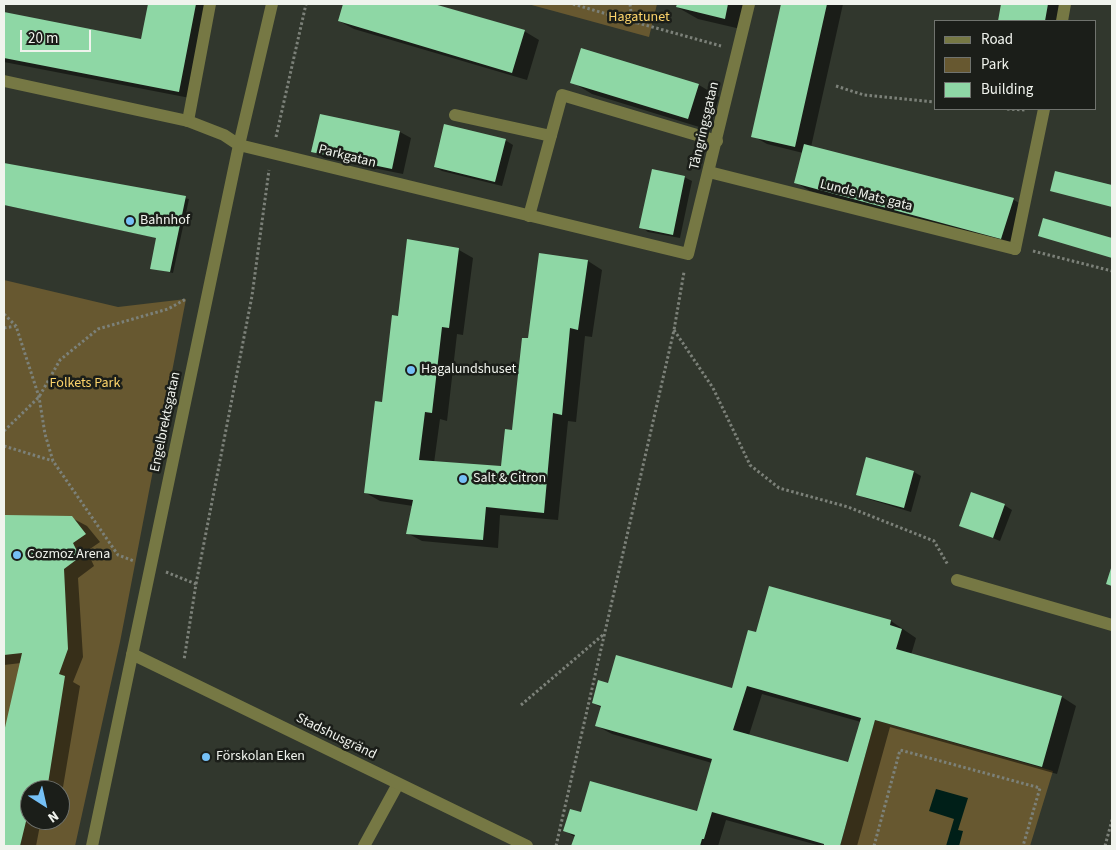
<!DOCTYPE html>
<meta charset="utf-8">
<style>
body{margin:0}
#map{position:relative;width:1116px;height:850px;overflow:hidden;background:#31372d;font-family:"Source Sans 3",sans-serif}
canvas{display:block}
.frame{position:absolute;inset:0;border:5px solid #f0f3ed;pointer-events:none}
.legend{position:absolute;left:934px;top:20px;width:162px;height:90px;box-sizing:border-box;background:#1b1e19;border:1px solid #70736e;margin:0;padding:6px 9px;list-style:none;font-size:15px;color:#f0f3ed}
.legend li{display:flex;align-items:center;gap:10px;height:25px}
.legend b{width:25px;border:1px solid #70736e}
.north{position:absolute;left:20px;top:780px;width:50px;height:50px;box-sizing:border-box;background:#1b1e19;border:1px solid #70736e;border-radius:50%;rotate:145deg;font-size:14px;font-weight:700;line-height:20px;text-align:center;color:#f0f3ed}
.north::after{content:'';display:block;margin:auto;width:18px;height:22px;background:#75c0f6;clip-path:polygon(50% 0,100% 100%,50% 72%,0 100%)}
.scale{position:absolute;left:20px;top:30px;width:71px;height:22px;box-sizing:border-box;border:2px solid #f0f3ed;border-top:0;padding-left:6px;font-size:15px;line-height:18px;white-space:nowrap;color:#f0f3ed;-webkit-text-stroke:4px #1b1e19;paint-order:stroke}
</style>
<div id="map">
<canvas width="1116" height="850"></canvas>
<div class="frame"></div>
<ul class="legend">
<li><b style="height:6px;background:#767844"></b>Road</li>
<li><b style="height:14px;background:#675830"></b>Park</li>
<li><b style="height:14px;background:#8ed7a5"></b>Building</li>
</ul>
<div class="north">N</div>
<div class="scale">20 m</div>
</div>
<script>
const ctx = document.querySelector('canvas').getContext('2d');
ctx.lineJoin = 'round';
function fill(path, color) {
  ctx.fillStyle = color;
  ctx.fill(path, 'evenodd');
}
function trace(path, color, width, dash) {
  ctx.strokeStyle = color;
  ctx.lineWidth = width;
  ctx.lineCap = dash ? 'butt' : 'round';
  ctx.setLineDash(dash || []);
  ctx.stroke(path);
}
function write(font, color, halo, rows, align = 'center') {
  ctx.font = font + ' "Source Sans 3",sans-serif';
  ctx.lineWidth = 5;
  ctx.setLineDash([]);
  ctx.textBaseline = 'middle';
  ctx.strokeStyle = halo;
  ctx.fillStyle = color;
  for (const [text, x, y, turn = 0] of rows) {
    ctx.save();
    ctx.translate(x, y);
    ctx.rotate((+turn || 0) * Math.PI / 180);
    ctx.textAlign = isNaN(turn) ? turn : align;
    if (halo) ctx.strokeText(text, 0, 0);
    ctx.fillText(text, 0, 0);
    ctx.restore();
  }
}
fill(new Path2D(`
 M528,4H657L649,37Z
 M4,280L118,307L186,299L120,642L75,846H4ZM30,790H60V820H30Z
 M875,720L1053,771L1030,846H840Z`), '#675830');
fill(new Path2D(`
 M936,789L968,798L958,830L963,831L959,846H946L954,819L929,811Z`), '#001f18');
fill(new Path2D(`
 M149,4H208L190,98L4,62V14L142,40Z
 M344,4H430L524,31L539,40L527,80L354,29L339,21Z
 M678,4H751L745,30L698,19L677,7Z
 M782,4H843L811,147L1014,200L1028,208L1016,247L810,191L795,182L803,153L767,144L753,136Z
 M1003,4H1070L1067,21H1000Z
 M572,82L699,85L719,97L709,130L592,94Z
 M400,132L411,138L403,174L324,158L313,151Z
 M505,140L513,145L502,186L442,171L435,167Z
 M4,164L189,199L173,273L151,268L157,238L4,205Z
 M684,177L692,181L680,238L648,232L641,227Z
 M459,250L473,258L463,335L457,334L447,421L440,419L434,463L502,468L513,432L529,339L588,261L602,270L592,337L585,336L576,422L568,421L558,520L500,515L498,548L422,541L407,533L413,506L380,501L366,493L399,317Z
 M867,459L914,472L921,476L911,512L865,498L857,494Z
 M1004,505L1012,510L1000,541L961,525Z
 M4,516L72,518L87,526L100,542L87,551L94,566L78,578L83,657L73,682L80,686L60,805V790H30V820H41L36,846H4V741L21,663L4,665Z
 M770,587L891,621L916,638L911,655L1062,697L1076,706L1057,774L890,727L857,846H821L726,820L718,846H573L575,837L565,831L582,813L698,812L712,763L612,734L597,726L602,708L593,703L609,684L733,690L757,633ZM762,694L861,722L849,764L749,735Z`), '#0007');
fill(new Path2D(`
 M148,4H196L179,92L4,58V12L141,39Z
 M343,4H434L525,30L512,73L338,21Z
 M677,4H728L725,19L676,7Z
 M781,4H827L795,147L751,137Z
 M1001,4H1048L1045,21H998Z
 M581,48L699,84L688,119L570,83Z
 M320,114L400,131L392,169L311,152Z
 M444,124L506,139L495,182L434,167Z
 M804,144L1014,198L1001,239L794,183Z
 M4,163L186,196L170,272L150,269L156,238L4,205Z
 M652,169L685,176L673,235L639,228Z
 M1055,171L1112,185V207L1050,191Z
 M1043,218L1112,238V258L1038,236Z
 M407,239L459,248L449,328L442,327L432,413L425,412L419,460L501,466L505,429L512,430L522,338H528L539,253L588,260L578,330L570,328L562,415L553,413L544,513L486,507L483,540L406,534L413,500L364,493L375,401L382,402L392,315L398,316Z
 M866,457L914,471L904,508L856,495Z
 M971,492L1005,504L993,538L959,526Z
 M4,513L5,515L72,516L86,534L73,543L80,557L64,569L68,649L59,674L65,676L47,790H30V805L20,846H4V732L22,653L4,655Z
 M1112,565V586L1106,584Z
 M769,586L891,620L890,625L902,629L896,649L1062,696L1042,767L875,720L840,846H824V844L712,812L704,839H702L700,846H571L575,835L563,831L570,809L581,812L590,781L697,811L712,759L595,726L601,706L592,703L598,680L608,683L616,655L732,688L748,630L756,632ZM747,686L861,718L848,762L733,730Z`), '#8ed7a5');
trace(new Path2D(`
 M573,4L637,23
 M630,4L631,12L638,23L721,46
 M836,86L864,95L935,102
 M1007,109L1025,110
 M276,137L306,4
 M1033,251L1112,271
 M4,314L16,326
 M4,328L16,326L39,397L45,434L53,461L118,555L134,561
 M674,330L713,388L750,465L779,488L848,507L934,541L948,565
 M4,431L39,397L60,360L98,329L168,309L186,299
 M4,446L53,461
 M166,572L196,584L184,660
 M196,584L252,296L269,170
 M521,705L604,634
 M556,846L674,330L684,272
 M874,846L900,750L1040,788L1023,846
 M1105,846L1112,820`), '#7c8179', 3, [2.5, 2.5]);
trace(new Path2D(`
 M1062,21L1065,4
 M455,115L551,136
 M188,121L210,4
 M529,216L562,95L717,141
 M1015,249L1044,109
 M957,580L1112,625
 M364,846L398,784`), '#767844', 12);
trace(new Path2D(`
 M4,81L188,121L224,135L239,145L688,254L749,4
 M709,172L1015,249
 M132,654L527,846
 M92,846L239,145L272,4`), '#767844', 12);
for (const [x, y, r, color] of [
 [130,221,5,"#75c0f6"],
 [411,370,5,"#75c0f6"],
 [463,479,5,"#75c0f6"],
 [17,555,5,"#75c0f6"],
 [206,757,5,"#75c0f6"]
]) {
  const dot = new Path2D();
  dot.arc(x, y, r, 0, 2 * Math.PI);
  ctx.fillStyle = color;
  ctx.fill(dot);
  trace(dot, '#1b1e19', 2);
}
write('14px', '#fcd36a', '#1b1e19', [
 ["Hagatunet",639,18],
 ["Folkets Park",85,384]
]);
write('14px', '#f0f3ed', '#1b1e19', [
 ["Tångringsgatan",705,126,-77],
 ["Parkgatan",347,157,14],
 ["Lunde Mats gata",866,196,14],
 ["Engelbrektsgatan",166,422,-78],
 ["Stadshusgränd",336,737,26]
]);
write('14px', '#f0f3ed', '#1b1e19', [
 ["Bahnhof",140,221],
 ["Hagalundshuset",421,370],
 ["Salt & Citron",473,479],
 ["Cozmoz Arena",27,555],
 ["Förskolan Eken",216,757]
], 'left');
</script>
